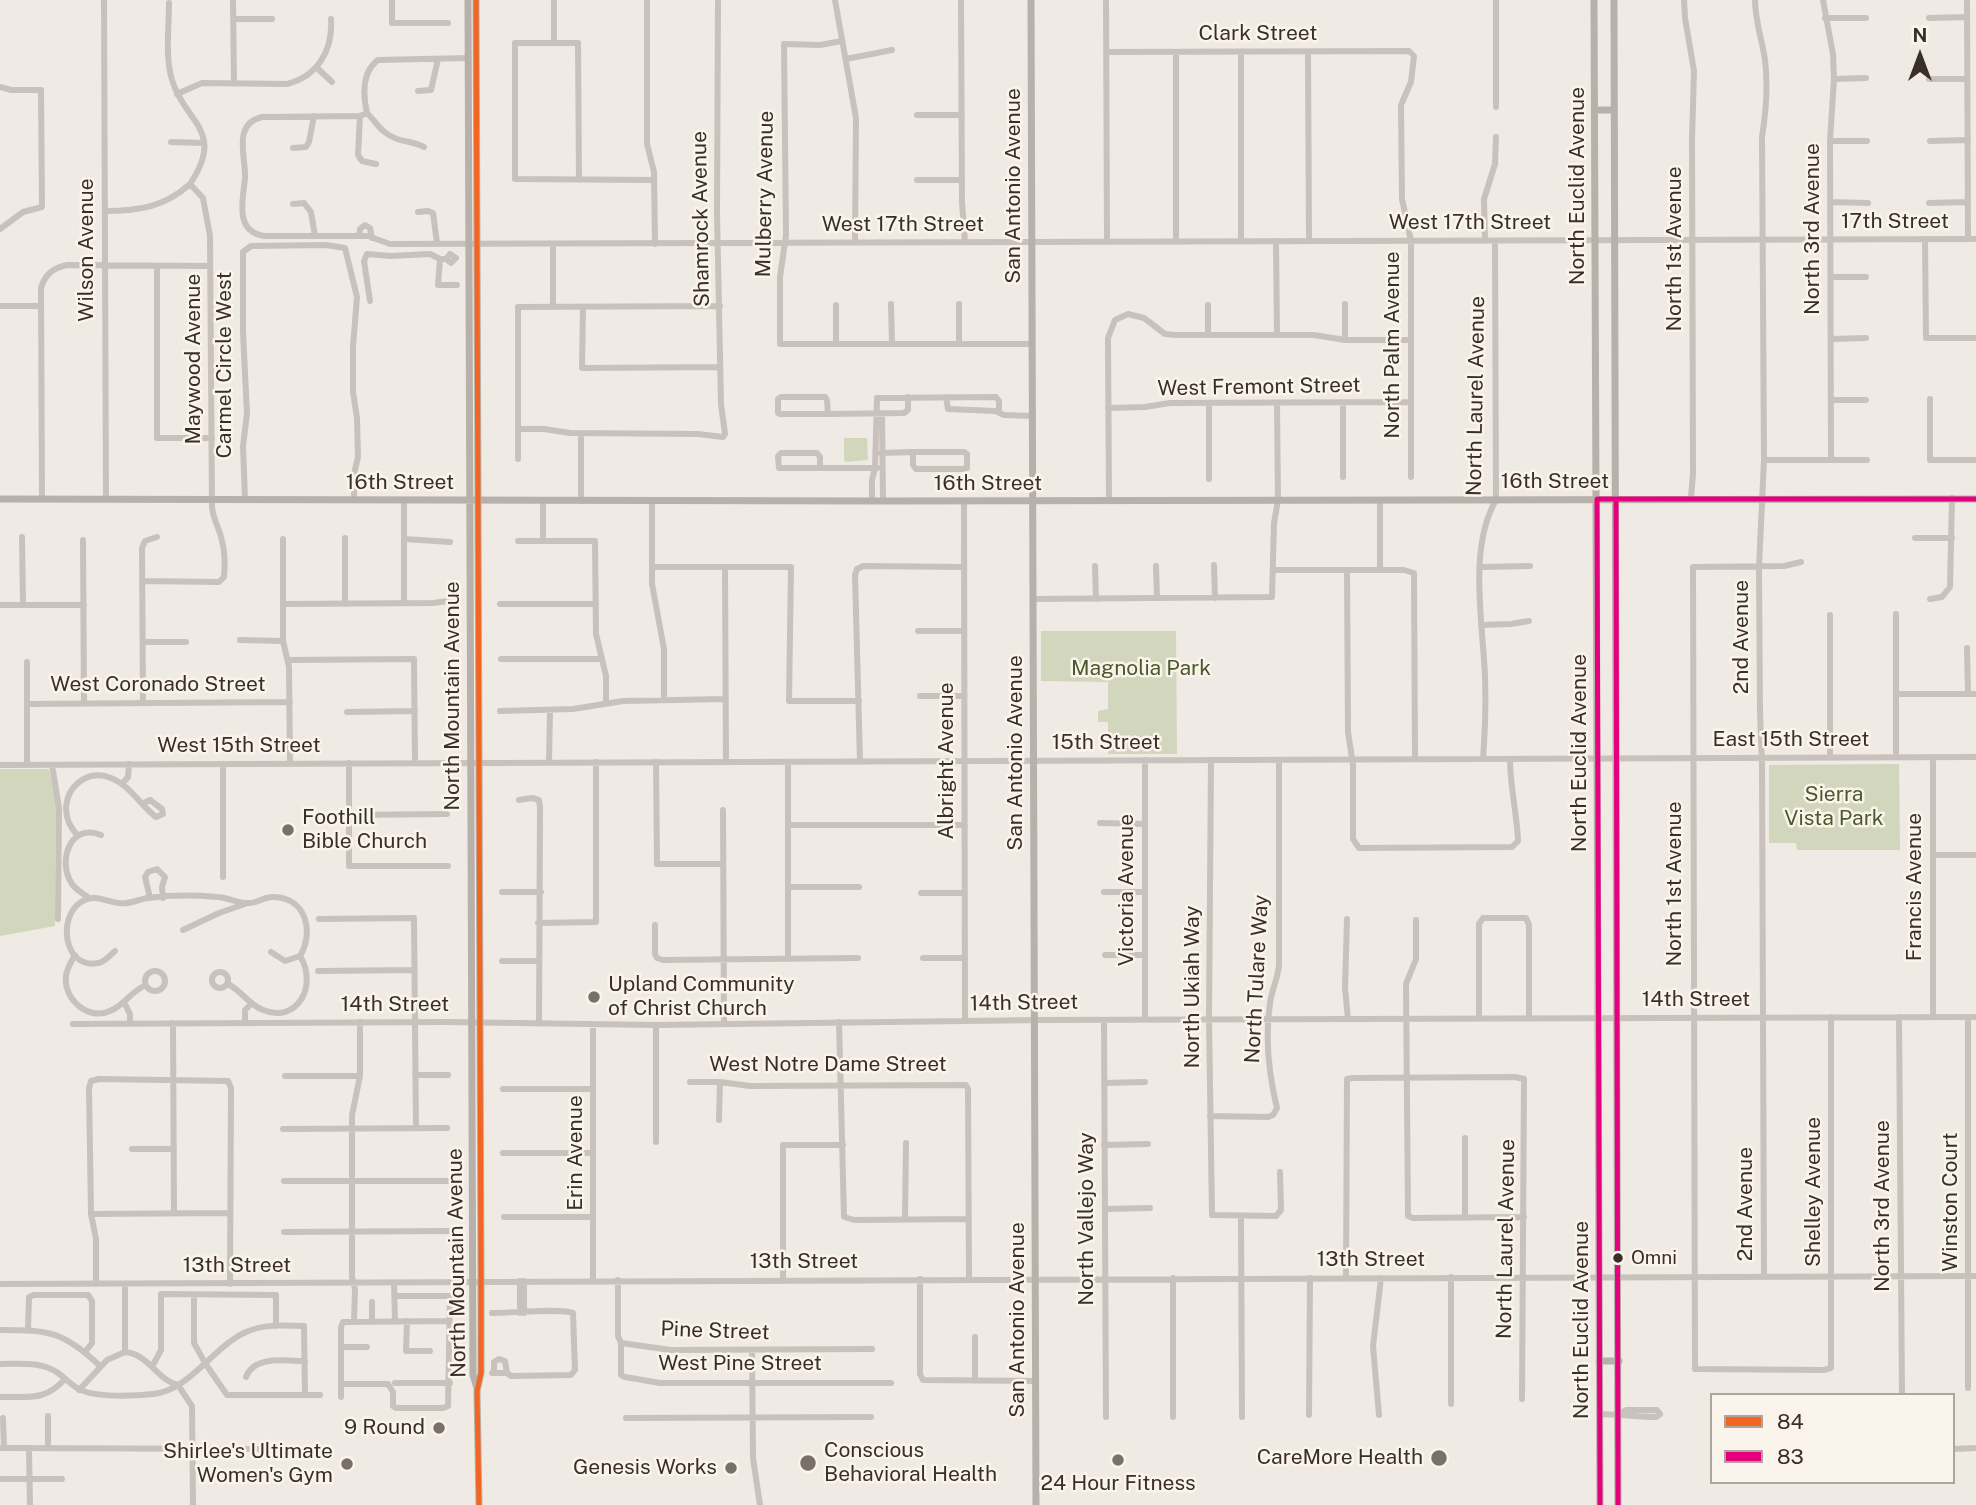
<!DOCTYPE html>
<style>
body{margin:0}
#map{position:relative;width:1976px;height:1505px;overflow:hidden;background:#efeae4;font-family:"Public Sans",sans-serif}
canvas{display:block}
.legend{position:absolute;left:1710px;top:1393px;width:245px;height:91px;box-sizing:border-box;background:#fbf4ec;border:2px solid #aea59e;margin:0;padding:9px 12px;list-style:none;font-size:21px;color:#3a2e29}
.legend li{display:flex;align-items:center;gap:14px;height:35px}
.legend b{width:35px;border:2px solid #aea59e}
.north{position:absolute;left:1885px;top:21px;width:70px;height:70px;-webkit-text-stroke:5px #fbf4ec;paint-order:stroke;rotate:0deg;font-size:19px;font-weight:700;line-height:28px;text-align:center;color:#3a2e29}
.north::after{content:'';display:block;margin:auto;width:24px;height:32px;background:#3a2e29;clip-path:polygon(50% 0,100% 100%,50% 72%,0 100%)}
</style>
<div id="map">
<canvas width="1976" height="1505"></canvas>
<ul class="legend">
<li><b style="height:9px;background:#f26522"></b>84</li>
<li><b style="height:9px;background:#e5007d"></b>83</li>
</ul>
<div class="north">N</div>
</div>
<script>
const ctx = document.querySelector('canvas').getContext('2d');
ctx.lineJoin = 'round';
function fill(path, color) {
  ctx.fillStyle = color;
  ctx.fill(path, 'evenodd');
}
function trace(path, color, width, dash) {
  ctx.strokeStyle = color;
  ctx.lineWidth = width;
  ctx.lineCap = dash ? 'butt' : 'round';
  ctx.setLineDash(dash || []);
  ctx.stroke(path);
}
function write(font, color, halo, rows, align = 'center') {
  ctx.font = font + ' "Public Sans",sans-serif';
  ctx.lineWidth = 5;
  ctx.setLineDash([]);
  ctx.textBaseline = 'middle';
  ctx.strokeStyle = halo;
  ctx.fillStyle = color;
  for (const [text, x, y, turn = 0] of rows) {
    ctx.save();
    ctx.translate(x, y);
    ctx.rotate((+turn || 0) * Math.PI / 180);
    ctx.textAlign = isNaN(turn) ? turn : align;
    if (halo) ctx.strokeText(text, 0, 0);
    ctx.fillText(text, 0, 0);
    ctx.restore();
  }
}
fill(new Path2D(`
 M844,438H867L868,460L846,462L844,460Z
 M1041,631H1176L1177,754H1108V722H1098V711L1108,709V682L1041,681Z
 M1899,764L1900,850H1797L1796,843H1769V765Z
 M0,769H49L56,802L55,926L0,936Z`), '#d1d6bd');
trace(new Path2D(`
 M104,0L106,499
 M233,0L234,84
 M392,0V23H448
 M647,0V144L654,172L655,244
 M835,0L856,118L855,243
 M961,0L962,202L965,242
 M1106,0L1107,242
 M1496,0V107
 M1684,0L1685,18L1694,71L1692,139L1693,474L1691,498
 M1755,0C1755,21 1762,39 1765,60C1768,84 1766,112 1762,137L1764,460L1759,567L1760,712L1762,764L1764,1276
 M1823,0L1833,54L1834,79L1830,141L1831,459
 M1967,0L1968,239
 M1825,18H1866
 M1929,18L1967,17
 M234,19H272
 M842,41L820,45L784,44L786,235L780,277V344H1032
 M554,43V0
 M1106,52L1409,51L1414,56L1411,82L1401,105L1402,199L1411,241V477
 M1176,52V242
 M1308,52L1309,241
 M468,58L378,60C362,72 363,95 367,113L360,116L262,117C232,124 246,157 245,178C243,200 234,231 264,236H368L390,244L1976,239
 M846,59L892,50
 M316,67L332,82
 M1834,79L1866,78
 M1929,79H1967
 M0,87L11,90H41L42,207L23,212L0,229
 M418,91L431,90L438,59
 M177,94L202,83L287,84C318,76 333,50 331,19
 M367,113C377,123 382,134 397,139C406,142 415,142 424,147
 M917,115H962
 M360,116L358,155L362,161L376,164
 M1830,141H1867
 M1930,141L1968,140
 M171,142L204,143
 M293,148L306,147L309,142L314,116
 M579,180L578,43H515V179L654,180
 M917,180H962
 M1831,202L1868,203
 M1929,203L1968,202
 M293,204L304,203L311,212L315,236
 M105,211C138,211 165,207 190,184
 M418,212L428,211L433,213L437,243
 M359,236L360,229L365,225L370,228L372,238
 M1925,239L1926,338H1976
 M1241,241V52
 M1276,241L1277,335
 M1485,241L1484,199L1495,164L1496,137
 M440,259L438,285H457
 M440,259H446L450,254L456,258L451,263L446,259
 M157,266V438H212
 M1831,277H1866
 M370,301L364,261L367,254L390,256L430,254L440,259
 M891,304L892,344
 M959,304V344
 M1345,304V340
 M836,305V344
 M1208,305V335
 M0,306H41
 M553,307V244
 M583,307L582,368L720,367
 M1831,339L1866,338
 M781,397H825L827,400L828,414H780L778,413V399Z
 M946,397L948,409L995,411L1004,415L1033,416
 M1930,399V460H1976
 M1831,400H1866
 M1209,403V479
 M1343,403V477
 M1108,408L1145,407L1170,403L1411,402
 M828,414L904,413L908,410V397
 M882,414L883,501
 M518,429H544L570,433L698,434L723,437L725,434L721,404L717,213L718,0
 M913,452H964L967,454V468L963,469H916L913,465Z
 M781,453H817L820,457V468H779L778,456Z
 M881,453L913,452
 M518,459V307L720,306
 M1764,460H1867
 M820,468H877
 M42,499L41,288C45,274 53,268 67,265L210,266
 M245,499L243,446L247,414L243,332V252L251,246L326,245L345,248L357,297L353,347V392L357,418L358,457L354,474V500
 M543,501V541
 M581,501V433
 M652,501V584L664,649V700
 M872,501V480L875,468L877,398L996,397L999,401V412
 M964,501L965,1021
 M1109,501L1108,338L1115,320L1128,314L1144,318L1165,334L1176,335H1314L1345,340H1411
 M22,537L23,605
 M1915,538H1952
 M283,539V641L289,667L290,764
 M404,539L450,542
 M83,540L84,703
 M518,541H595L596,634L606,676V702
 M1801,562L1784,566L1693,567L1695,1369L1824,1370L1831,1368V1017
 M1214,565L1215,598
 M1095,566L1096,599
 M1156,566L1157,598
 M652,567H791L789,701H859
 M725,567L726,762
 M1481,567L1530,566
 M1273,570H1404L1414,573L1415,759
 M1347,570L1348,732L1353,765V839L1359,848L1512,847L1518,841C1517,813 1510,787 1510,759
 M1380,570V500
 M143,581L219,582L224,577C225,565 225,552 222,541C220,529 213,520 212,507L210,236L203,198L190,184C226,130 185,123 172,80C165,57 169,27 169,3
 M1033,599L1272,597L1274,523L1278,500L1277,403
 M1930,599L1942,597L1950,587L1952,498
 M404,603V500
 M284,604L433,603L448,601
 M345,604V538
 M500,604H596
 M0,605H84
 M1896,614V757
 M1830,615V758
 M1481,625L1511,624L1529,621
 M918,631H964
 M240,640L283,641
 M143,642H186
 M1967,648L1968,694
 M501,659H602
 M288,660L414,659L415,762
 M27,662V765
 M1896,694H1976
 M920,696H964
 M143,703L142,548L145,541L157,537
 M27,704L290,702
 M500,711L573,709L623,701L725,699
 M347,712L415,711
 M1933,757V1017
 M1483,759C1485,732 1486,704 1485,677C1483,623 1468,548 1496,500L1495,241
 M1211,760L1209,1019L1212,1215L1276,1216L1281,1210L1280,1172
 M549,762L550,710
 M656,762L657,864H723
 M788,762V959
 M860,762L855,575L857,569L863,566L964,567
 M349,763V866H448
 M223,764V877
 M0,765L1976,757
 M52,765L59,808L58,919
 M122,784L128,777L129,764
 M519,800L532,798L539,800L540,807L539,1024
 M723,810L724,1023
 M349,815L447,814
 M1100,823L1145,824
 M789,825H965
 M78,836C73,830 68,824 67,816C61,791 86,767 111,778C131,786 140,805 156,817L163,814L162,809L150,800L144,803
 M1933,855H1976
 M788,887H859
 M502,892H541
 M1104,892H1144
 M921,893H965
 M89,898C84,894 76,890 72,884C57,862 70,822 101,835
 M150,898L145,877L148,872L157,869L165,877L162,887L163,898
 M319,919L414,918L416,1128
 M1347,919L1345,988L1348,1019
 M1416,920V959L1406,984L1408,1216L1413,1218L1524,1217
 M538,923L596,922V762
 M655,925V954L657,958L663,960L858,958
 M183,930L219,913L245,904
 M115,951C110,955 105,962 98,963C64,970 57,917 81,902C97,891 111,906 127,903C134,902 141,899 148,898C170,895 195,895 217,897C228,897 238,904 249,903C258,903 265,896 274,897C307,898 314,933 300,956C318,985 298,1024 263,1010C249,1005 242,991 228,984
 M271,952L285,961L300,956
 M75,955C71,962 67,968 66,976C63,999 88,1021 110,1011C125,1005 131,991 146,985
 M1105,955H1144
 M923,958H965
 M502,961H539
 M318,971L414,970
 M145 981a10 10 0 1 1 20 0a10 10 0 1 1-20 0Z
 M212 980a8 8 0 1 1 16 0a8 8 0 1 1-16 0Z
 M125,1004L130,1014V1023
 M1899,1017L1902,1395
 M1968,1017V1388
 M1479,1018V924L1483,918H1526L1529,925V1018
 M1145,1019V760
 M1104,1020L1106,1417
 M839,1022L844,1217L854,1220L969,1219
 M173,1023L174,1213
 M245,1023V1010L251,1004
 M73,1024L447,1022L656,1025L1042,1020L1976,1017
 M593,1025V1281
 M656,1025V1142
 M415,1075H448
 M285,1076H360
 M690,1082H720L750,1086L966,1085L968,1089L969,1279
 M1104,1083L1145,1082
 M503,1089H593
 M1210,1116L1268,1117L1273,1115L1277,1108C1269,1075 1265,1037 1270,1003C1272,989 1278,978 1279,965V760
 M719,1120L720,1082
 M283,1129L447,1128
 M1465,1138V1217
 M1104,1145L1148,1144
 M132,1149H174
 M503,1153H593
 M284,1181H448
 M1105,1209L1150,1208
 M91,1214L230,1213
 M1241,1216L1242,1417
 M504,1217H593
 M905,1219L906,1143
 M284,1232L448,1231
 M1451,1277V1404
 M1346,1278L1347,1079L1353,1078L1515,1077L1524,1079L1522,1399
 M920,1279V1374L923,1380L1036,1381
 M618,1280V1336L621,1343L671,1350L872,1349
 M783,1280V1145H843
 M394,1283L395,1321
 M0,1284L1976,1276
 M96,1284V1239L91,1214L89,1088L91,1081L99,1079L228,1081L231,1088L230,1284
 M194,1295V1343L205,1363L227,1395H320
 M395,1296H450L448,1406L443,1408H396L393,1406V1392L388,1384H341V1327L343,1322L449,1321
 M372,1302V1321
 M520,1313V1281
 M524,1313V1281
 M354,1321L355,1289L352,1277V1115L360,1076V1022
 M407,1321L406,1351H430
 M0,1330C49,1330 63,1331 100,1366
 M28,1330L29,1297L34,1295H88L92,1301V1343L85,1352
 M975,1337V1381
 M621,1343V1375L625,1377L660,1383H891
 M341,1347H367
 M752,1351L753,1458L760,1505
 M125,1352C149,1354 158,1381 178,1385L192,1406L193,1505
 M125,1352V1284
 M0,1364C19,1364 41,1361 58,1373C65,1378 71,1385 79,1389C95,1398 135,1396 153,1394C189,1391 214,1346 246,1332C264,1324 285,1325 304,1326L305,1395
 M153,1365L161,1350V1294L276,1295V1326
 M494,1372V1362L499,1359L505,1361L507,1373
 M492,1373H507L511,1376L571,1375L575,1370L573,1313C563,1308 509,1313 492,1313
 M246,1377C254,1355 286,1361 305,1361
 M395,1383H450
 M79,1390L107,1360L125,1352
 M0,1397C29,1396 44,1402 65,1379
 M341,1397V1384
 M1599,1414C1619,1414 1637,1417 1656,1417L1660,1414
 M1619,1414L1626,1410H1657L1660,1414
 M1309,1415L1310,1278
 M1379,1415L1373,1346L1381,1278
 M48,1416V1448
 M1173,1417V1278
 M3,1418L4,1448
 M626,1418L871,1417
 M0,1448L263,1449
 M29,1448L30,1505
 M1953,1449L1976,1448
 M2,1479H62`), '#c8c1bc', 6);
trace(new Path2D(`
 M468,0L473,1375L477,1388
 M476,0L481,1275V1373L477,1391L479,1505
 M1031,0L1036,1505
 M1594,0L1600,1505
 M1614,0L1618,1505
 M1595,110H1614
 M0,499L883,501L1976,499
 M1599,1361H1619`), '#b7b0ab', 7);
trace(new Path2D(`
 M476,0L481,1275V1373L477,1391L479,1505`), '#f26522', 5);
trace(new Path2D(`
 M1616,499L1618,1505
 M1600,1505L1597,499H1976`), '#e5007d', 5);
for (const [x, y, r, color] of [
 [288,830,7,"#79706a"],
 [594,997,7,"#79706a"],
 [1618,1258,6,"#3a2e29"],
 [439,1428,7,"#79706a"],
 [1439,1458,9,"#79706a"],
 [1118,1460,7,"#79706a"],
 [808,1463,9,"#79706a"],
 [347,1464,7,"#79706a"],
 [731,1468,7,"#79706a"]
]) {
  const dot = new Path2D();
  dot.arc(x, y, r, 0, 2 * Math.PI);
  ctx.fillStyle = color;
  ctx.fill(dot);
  trace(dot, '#fbf4ec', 2.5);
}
write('19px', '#3a2e29', '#fbf4ec', [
 ["Omni",1631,1258]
], 'left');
write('21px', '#3a2e29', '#fbf4ec', [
 ["Clark Street",1258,34],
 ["San Antonio Avenue",1014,186,-90],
 ["North Euclid Avenue",1578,186,-90],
 ["Mulberry Avenue",765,194,-89],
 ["Shamrock Avenue",701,219,-91],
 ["17th Street",1895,222],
 ["West 17th Street",1470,223],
 ["West 17th Street",903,225],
 ["North 3rd Avenue",1813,229,-90],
 ["North 1st Avenue",1675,249,-90],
 ["Wilson Avenue",87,250,-90],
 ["North Palm Avenue",1393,345,-90],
 ["Maywood Avenue",194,359,-90],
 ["Carmel Circle West",225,365,-90],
 ["West Fremont Street",1259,387,-1],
 ["North Laurel Avenue",1476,396,-89],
 ["16th Street",1555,482],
 ["16th Street",400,483],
 ["16th Street",988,484],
 ["2nd Avenue",1742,637,-90],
 ["West Coronado Street",158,685],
 ["North Mountain Avenue",453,696,-90],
 ["East 15th Street",1791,740],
 ["15th Street",1106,743],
 ["West 15th Street",239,746],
 ["San Antonio Avenue",1016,753,-90],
 ["North Euclid Avenue",1580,753,-90],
 ["Albright Avenue",947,761,-90],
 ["North 1st Avenue",1675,884,-90],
 ["Francis Avenue",1915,887,-90],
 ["Victoria Avenue",1127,890,-90],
 ["North Tulare Way",1257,979,-87],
 ["North Ukiah Way",1193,987,-90],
 ["14th Street",1696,1000],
 ["14th Street",1024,1003,-1],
 ["14th Street",395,1005],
 ["West Notre Dame Street",828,1065],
 ["Erin Avenue",576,1153,-90],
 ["Shelley Avenue",1814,1192,-90],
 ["Winston Court",1951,1202,-90],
 ["2nd Avenue",1746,1204,-90],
 ["North 3rd Avenue",1883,1206,-90],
 ["North Vallejo Way",1087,1219,-90],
 ["North Laurel Avenue",1506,1239,-89],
 ["13th Street",1371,1260],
 ["13th Street",804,1262],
 ["North Mountain Avenue",457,1263,-91],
 ["13th Street",237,1266],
 ["San Antonio Avenue",1018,1320,-90],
 ["North Euclid Avenue",1582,1320,-90],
 ["Pine Street",715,1331,2],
 ["West Pine Street",740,1364]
]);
write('21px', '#4a5a2c', '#fbf4ec', [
 ["Magnolia Park",1141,669],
 ["Sierra",1834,795],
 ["Vista Park",1834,819]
]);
write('21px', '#3a2e29', '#fbf4ec', [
 ["Foothill",302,818,"left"],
 ["Bible Church",302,842,"left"],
 ["Upland Community",608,985,"left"],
 ["of Christ Church",608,1009,"left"],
 ["9 Round",425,1428],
 ["Conscious",824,1451,"left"],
 ["Behavioral Health",824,1475,"left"],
 ["Shirlee's Ultimate",333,1452],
 ["Women's Gym",333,1476],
 ["CareMore Health",1423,1458],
 ["Genesis Works",717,1468],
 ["24 Hour Fitness",1118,1484,"center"]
], 'right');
</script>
